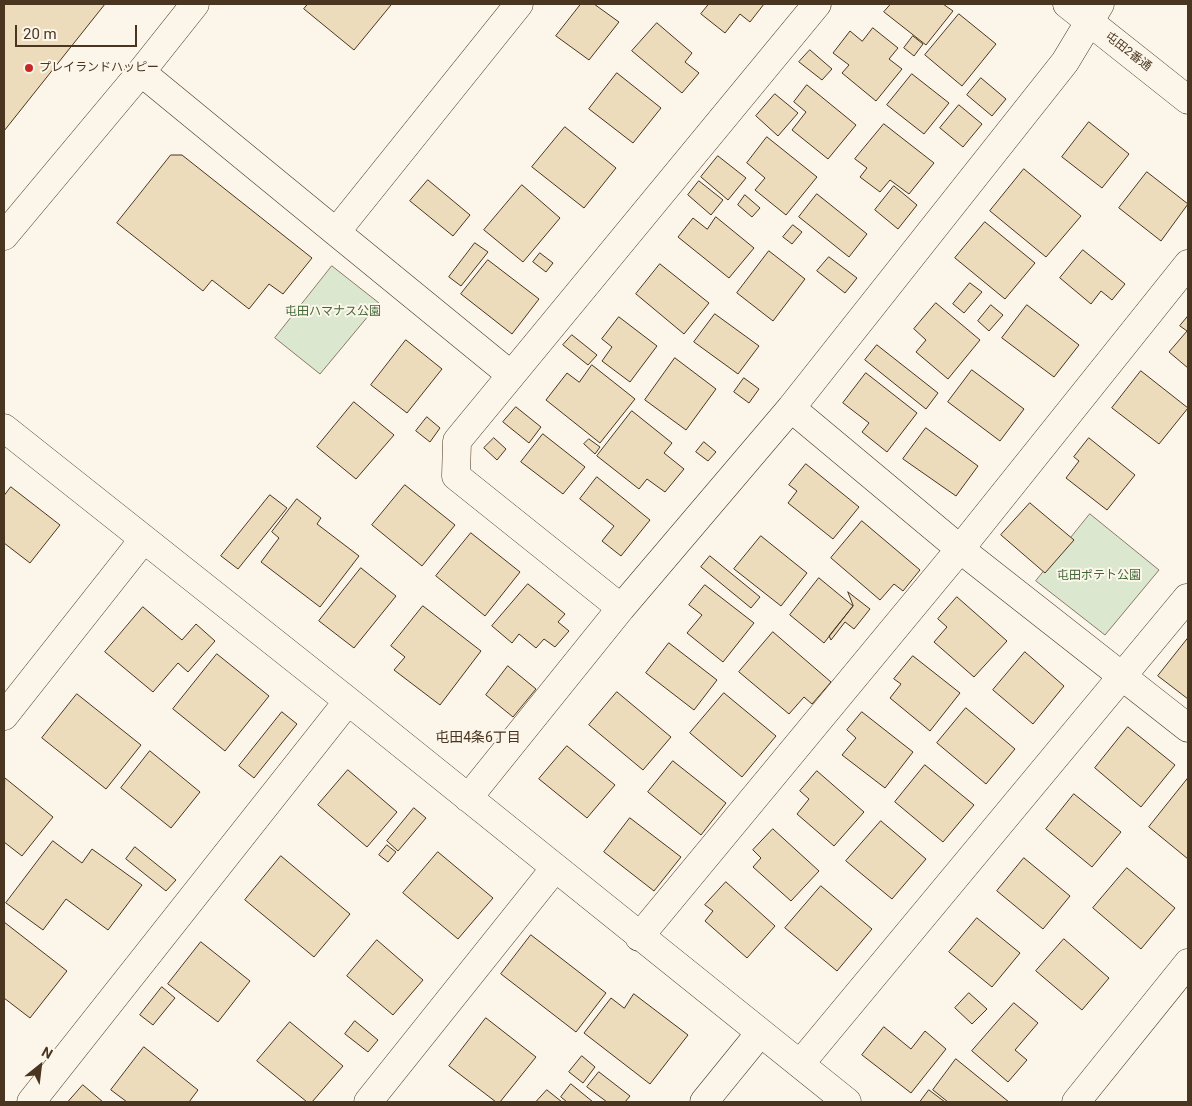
<!DOCTYPE html>
<meta charset="utf-8">
<style>
body{margin:0}
#map{position:relative;width:1192px;height:1106px;overflow:hidden;background:#fbf6e9;font-family:Roboto,sans-serif}
canvas{display:block}
.frame{position:absolute;inset:0;border:5px solid #4a3520;pointer-events:none}
.north{position:absolute;left:15px;top:1041px;width:50px;height:50px;-webkit-text-stroke:4px #fbf6e9;paint-order:stroke;rotate:29deg;font-size:14px;font-weight:700;line-height:20px;text-align:center;color:#4a3520}
.north::after{content:'';display:block;margin:auto;width:18px;height:22px;background:#4a3520;clip-path:polygon(50% 0,100% 100%,50% 72%,0 100%)}
.scale{position:absolute;left:15px;top:25px;width:122px;height:22px;box-sizing:border-box;border:2px solid #4a3520;border-top:0;padding-left:6px;font-size:15px;line-height:18px;white-space:nowrap;color:#4a3520;-webkit-text-stroke:4px #fbf6e9;paint-order:stroke}
</style>
<div id="map">
<canvas width="1192" height="1106"></canvas>
<div class="frame"></div>
<div class="north">N</div>
<div class="scale">20 m</div>
</div>
<script>
const ctx = document.querySelector('canvas').getContext('2d');
ctx.lineJoin = 'round';
function fill(path, color) {
  ctx.fillStyle = color;
  ctx.fill(path, 'evenodd');
}
function trace(path, color, width, dash) {
  ctx.strokeStyle = color;
  ctx.lineWidth = width;
  ctx.lineCap = dash ? 'butt' : 'round';
  ctx.setLineDash(dash || []);
  ctx.stroke(path);
}
function write(font, color, halo, rows, align = 'center') {
  ctx.font = font + ' Roboto,"Noto Sans JP",sans-serif';
  ctx.lineWidth = 4;
  ctx.setLineDash([]);
  ctx.textBaseline = 'middle';
  ctx.strokeStyle = halo;
  ctx.fillStyle = color;
  for (const [text, x, y, turn = 0] of rows) {
    ctx.save();
    ctx.translate(x, y);
    ctx.rotate((+turn || 0) * Math.PI / 180);
    ctx.textAlign = isNaN(turn) ? turn : align;
    if (halo) ctx.strokeText(text, 0, 0);
    ctx.fillText(text, 0, 0);
    ctx.restore();
  }
}
const green = new Path2D(`
 M332,266L379,303L320,374L275,338Z
 M1090,514L1159,570L1105,635L1036,581Z`);
fill(green, '#dce7d0');
trace(green, '#887966', 1);
const building = new Path2D(`
 M4,4H105L4,131Z
 M308,4H390L391,5L354,50L304,9Z
 M581,4H594L619,22L589,60L556,36Z
 M709,4H764L750,22L740,14L725,33L701,14Z
 M891,4H943L953,11L926,45L884,12Z
 M959,14L996,44L962,86L925,55Z
 M657,23L692,53L685,62L699,73L682,93L632,51Z
 M873,28L898,48L889,59L902,69L876,101L842,73L849,65L833,53L850,31L862,41Z
 M913,36L923,44L914,56L904,48Z
 M810,50L832,69L822,80L799,62Z
 M617,73L661,108L633,143L589,109Z
 M912,74L949,103L924,134L887,105Z
 M981,78L1006,99L992,116L967,95Z
 M807,85L856,125L828,159L792,130L806,112L794,102Z
 M775,94L798,113L778,136L756,116Z
 M959,105L982,124L963,147L940,128Z
 M1089,122L1129,154L1102,188L1062,157Z
 M884,124L934,163L909,194L890,180L880,192L860,177L867,168L855,159Z
 M565,127L616,168L584,208L532,167Z
 M767,137L817,177L786,215L755,190L765,178L747,163Z
 M171,155H182L312,258L283,294L269,284L249,309L212,280L203,291L117,223Z
 M718,156L746,178L728,200L701,177Z
 M1024,169L1081,216L1046,257L990,211Z
 M1147,172L1188,204L1161,241L1119,208Z
 M428,180L470,215L453,236L410,201Z
 M699,181L723,200L711,215L688,195Z
 M522,185L560,218L523,262L484,230Z
 M894,186L917,205L898,229L875,210Z
 M817,194L867,234L849,257L799,217Z
 M745,195L760,208L752,217L738,205Z
 M716,217L754,248L729,278L678,237L693,218L707,229Z
 M985,222L1035,263L1005,299L955,258Z
 M793,225L802,232L792,244L783,237Z
 M475,243L488,252L461,286L449,277Z
 M1083,250L1125,284L1112,300L1101,291L1091,304L1060,278Z
 M769,251L805,279L773,321L737,293Z
 M540,253L553,263L546,272L533,262Z
 M829,257L857,278L845,293L817,271Z
 M488,260L539,299L512,334L461,294Z
 M660,264L709,303L684,334L636,294Z
 M970,283L982,292L964,313L953,304Z
 M936,303L980,340L948,379L916,352L926,340L914,329Z
 M991,305L1003,315L989,331L978,321Z
 M1027,305L1079,345L1054,377L1002,338Z
 M715,314L759,346L738,374L694,342Z
 M1188,316V368L1169,352L1187,331L1180,326Z
 M619,317L657,346L630,382L602,361L612,347L602,339Z
 M572,335L597,355L588,365L563,345Z
 M406,340L442,369L407,413L371,385Z
 M877,345L938,393L926,409L865,360Z
 M675,358L716,389L686,430L645,400Z
 M592,365L635,399L600,443L546,400L567,373L579,382Z
 M972,370L1024,409L1000,441L948,402Z
 M1141,371L1188,408L1159,444L1112,408Z
 M866,373L917,413L887,452L862,432L869,423L843,403Z
 M744,378L759,389L749,403L734,392Z
 M354,402L394,435L356,479L317,447Z
 M516,407L541,427L529,443L503,422Z
 M632,411L672,443L664,453L684,469L665,492L647,479L639,489L597,456Z
 M427,417L440,428L430,442L416,431Z
 M926,428L978,466L956,496L903,459Z
 M543,434L585,467L563,494L521,462Z
 M494,438L506,449L497,460L484,448Z
 M1089,438L1135,475L1107,510L1066,478L1079,461L1074,457Z
 M589,439L600,447L595,454L584,444Z
 M704,442L716,452L708,461L696,452Z
 M806,464L859,507L833,539L788,503L797,491L789,485Z
 M597,477L650,520L621,556L602,541L614,526L580,499Z
 M405,485L455,525L422,566L372,525Z
 M11,487L60,525L30,563L4,543V496Z
 M270,495L287,508L238,569L221,556Z
 M297,499L321,518L317,524L359,556L320,607L261,562L279,538L272,532Z
 M1030,503L1074,540L1045,573L1001,535Z
 M862,521L920,570L903,591L894,584L880,600L831,558Z
 M471,533L520,572L485,616L436,576Z
 M761,536L807,573L781,606L734,569Z
 M710,556L760,597L751,608L701,567Z
 M361,568L396,596L354,648L319,621Z
 M819,578L853,606L824,643L790,615Z
 M528,584L565,614L558,622L569,631L555,647L544,639L536,648L519,634L512,643L492,626Z
 M705,585L754,623L723,662L687,633L702,615L689,605Z
 M848,592L870,609L854,629L845,622L831,640L829,636L853,606Z
 M957,597L1007,641L974,677L934,642L947,627L938,619Z
 M423,606L481,651L440,705L394,670L405,657L391,646Z
 M143,607L182,640L196,624L215,641L188,672L178,663L153,692L105,652Z
 M773,632L831,682L812,704L804,697L789,714L739,672Z
 M1188,638V699L1158,676Z
 M669,643L717,680L694,710L646,673Z
 M1025,652L1064,686L1033,724L993,690Z
 M217,654L269,696L225,751L173,709Z
 M913,656L960,693L930,731L890,698L901,684L894,679Z
 M508,666L536,689L513,717L486,695Z
 M617,692L671,737L643,770L589,725Z
 M724,693L776,736L742,777L690,733Z
 M77,694L141,745L106,789L42,738Z
 M966,708L1015,749L986,784L937,743Z
 M282,712L297,724L254,778L239,766Z
 M862,712L913,752L885,788L842,755L856,738L847,730Z
 M1128,727L1175,765L1141,807L1095,768Z
 M567,746L615,785L587,818L539,779Z
 M150,751L200,792L171,828L121,788Z
 M673,761L726,803L701,835L648,792Z
 M925,765L974,805L943,842L895,802Z
 M348,770L397,812L367,847L318,805Z
 M817,771L864,812L834,846L797,814L809,799L800,791Z
 M5,778L53,817L22,856L4,842Z
 M1188,778V859L1149,827Z
 M1074,794L1121,832L1092,867L1046,829Z
 M414,808L426,818L398,851L387,841Z
 M630,818L681,857L654,891L604,852Z
 M881,821L926,859L892,899L846,861Z
 M773,829L819,871L791,901L753,867L761,858L753,850Z
 M53,841L82,863L92,849L142,885L108,930L66,899L43,930L6,903Z
 M387,845L396,852L388,862L379,855Z
 M135,847L176,880L166,891L126,859Z
 M438,852L493,898L458,939L403,893Z
 M281,856L350,914L314,957L245,900Z
 M1024,858L1070,896L1043,929L997,891Z
 M1127,868L1175,908L1141,949L1093,908Z
 M726,882L775,926L747,958L705,921L713,911L705,905Z
 M821,886L872,929L837,971L785,928Z
 M977,918L1020,953L992,987L949,952Z
 M4,922L67,971L30,1018L4,998Z
 M531,935L606,993L576,1032L501,974Z
 M1064,939L1109,978L1082,1010L1036,971Z
 M377,940L423,980L393,1015L347,976Z
 M201,942L250,981L218,1022L168,984Z
 M162,987L175,998L153,1025L140,1015Z
 M969,993L987,1009L972,1024L955,1008Z
 M634,994L688,1035L650,1084L584,1033L611,998L624,1008Z
 M1014,1003L1038,1023L1015,1050L1027,1060L1008,1082L972,1051Z
 M486,1018L536,1057L500,1102H496L449,1066Z
 M355,1021L378,1040L368,1052L345,1034Z
 M290,1022L343,1066L312,1102H307L257,1061Z
 M884,1027L911,1049L925,1031L946,1049L911,1093L862,1055Z
 M144,1047L198,1090L189,1102H127L111,1090Z
 M582,1056L595,1067L583,1083L569,1072Z
 M956,1059L1009,1102H948L933,1090Z
 M599,1072L630,1096L625,1102H607L587,1087Z
 M571,1084L593,1102H567L561,1097Z
 M83,1085L103,1102H68Z
 M547,1090L562,1102H536Z
 M929,1090L945,1102H920Z`);
fill(building, '#ecdcbc');
trace(building, '#4a3520', 1);
const street = new Path2D(`
 M141,72L336,232L519,4
 M336,232L511,375
 M791,408L960,549L1188,728
 M4,428L348,701L847,1102
 M621,608L456,476L457,441L817,4
 M4,716L143,540
 M468,798L621,608L791,408L1065,62L1100,4
 M639,937L960,549L1188,264
 M800,1064L1187,598
 M31,1102L348,701
 M368,1102L555,868
 M704,1102L760,1033
 M1076,1102L1188,963`);
const secondary = new Path2D(`
 M1067,4L1188,100
 M4,236L141,72L195,4`);
trace(street, '#4a3520', 29);
trace(secondary, '#4a3520', 29);
trace(street, '#fbf6e9', 28);
trace(secondary, '#fbf6e9', 28);
for (const [x, y, r, color] of [
 [29,68,5,"#c62828"]
]) {
  const dot = new Path2D();
  dot.arc(x, y, r, 0, 2 * Math.PI);
  ctx.fillStyle = color;
  ctx.fill(dot);
  trace(dot, '#fbf6e9', 2);
}
write('12px', '#4a3520', '#fbf6e9', [
 ["屯田2番通",1128,52,38]
]);
write('12px', '#4a3520', '#fbf6e9', [
 ["プレイランドハッピー",39,68]
], 'left');
write('12px', '#436837', '#fbf6e9', [
 ["屯田ハマナス公園",333,312],
 ["屯田ポテト公園",1099,576]
]);
write('14px', '#4a3520', '#fbf6e9', [
 ["屯田4条6丁目",478,738]
]);
</script>
